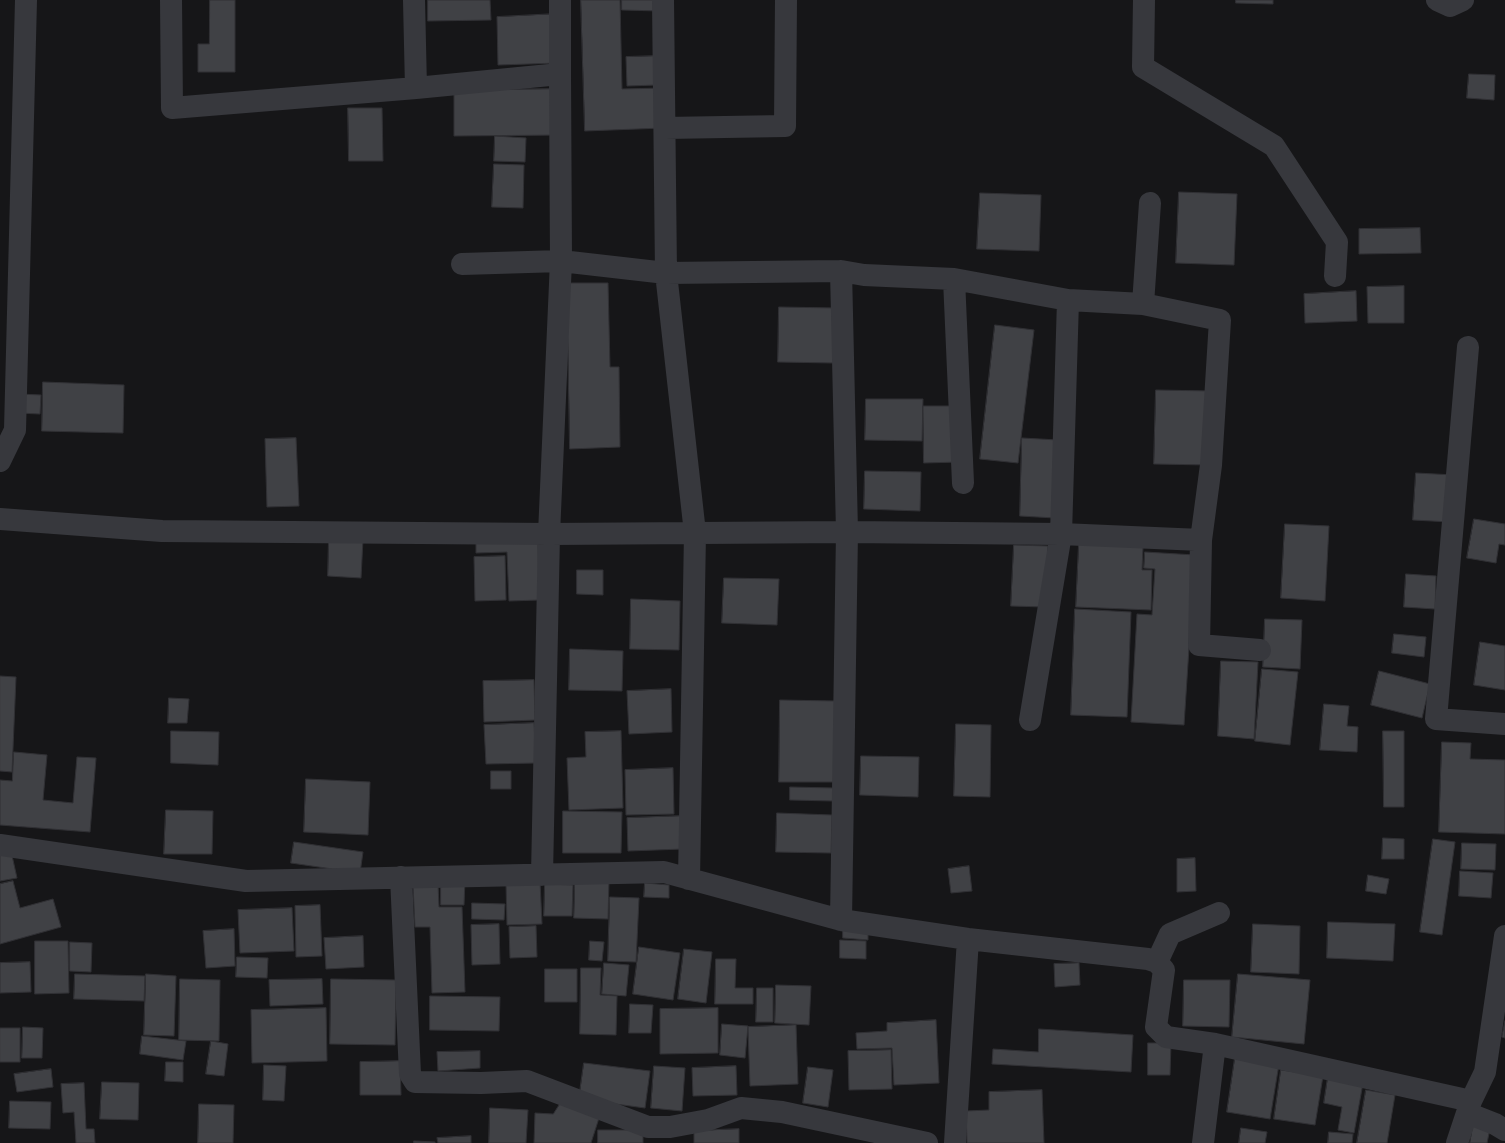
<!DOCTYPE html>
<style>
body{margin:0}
canvas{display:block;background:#161618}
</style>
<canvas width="1505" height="1143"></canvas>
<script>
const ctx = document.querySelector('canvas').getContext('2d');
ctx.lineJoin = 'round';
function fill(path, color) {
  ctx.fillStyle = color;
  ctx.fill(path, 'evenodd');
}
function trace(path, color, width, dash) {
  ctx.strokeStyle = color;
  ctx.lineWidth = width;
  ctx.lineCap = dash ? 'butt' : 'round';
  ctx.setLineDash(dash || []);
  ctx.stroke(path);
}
const building = new Path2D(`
 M210,0H235V72H198V44H209Z
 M428,0H490L491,20L428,21Z
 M581,0H620L622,89L663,88V128L585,131Z
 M622,0H661L660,11L622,10Z
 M1236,0H1273V4L1236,3Z
 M556,14L558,63L498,65L497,17Z
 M656,56L657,85L627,86L626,57Z
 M1469,74L1495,75L1494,100L1467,98Z
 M559,89V135L454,136V90Z
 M348,108H382L383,161H349Z
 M495,136L526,138L525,162L494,161Z
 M494,164L524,165L523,208L492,207Z
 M1179,192L1237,194L1234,265L1176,263Z
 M980,193L1041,195L1039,251L977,249Z
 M1420,228L1421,253L1359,254V229Z
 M567,283H608L610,367H619L620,447L570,449Z
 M1404,286V323H1368L1367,287Z
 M1356,291L1357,321L1305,323L1304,294Z
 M779,307L835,308L834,363L778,362Z
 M995,325L1034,330L1018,463L980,459Z
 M43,382L124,385L123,433L42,431Z
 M1156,390L1210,391L1209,465L1154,464Z
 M19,394L41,395L40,414L18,413Z
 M866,399H923L922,441L865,440Z
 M923,406H958L959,462L924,463Z
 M296,438L299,506L267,507L265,439Z
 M1022,438L1058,440L1055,518L1020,516Z
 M865,471L921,472L920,511L864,509Z
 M1416,473L1454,475L1451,522L1413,520Z
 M1474,519L1505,524V545L1499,544L1496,563L1467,558Z
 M1285,524L1329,526L1325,601L1281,598Z
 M329,538L363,539L361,578L328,576Z
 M538,541L539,600L509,601L507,552L476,553V543Z
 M1079,544L1143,547L1142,570H1152L1151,610L1076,607Z
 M1014,545L1048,546L1045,607L1011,606Z
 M1145,552L1195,555L1184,725L1131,722L1137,614L1152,615L1155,569L1144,568Z
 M505,556L506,600L475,601L474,557Z
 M577,570H603V595L577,594Z
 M1406,574L1436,576L1435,609L1404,607Z
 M724,578L779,579L777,625L722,623Z
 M631,599L680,601L679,650L630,649Z
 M1075,609L1131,612L1127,717L1071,715Z
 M1265,619L1302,620L1300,669L1263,667Z
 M1394,634L1426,637L1424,657L1392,653Z
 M1480,642L1505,646V690L1474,685Z
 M570,649L623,651L622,691L569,690Z
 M1221,661L1258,662L1254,739L1218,736Z
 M1262,669L1298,672L1290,745L1255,741Z
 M1379,671L1430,684L1422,718L1371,705Z
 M0,676L16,677L12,772L0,771Z
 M534,680L535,720L484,722L483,681Z
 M671,689L672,732L629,734L627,691Z
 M169,698L189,699L187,723H168Z
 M780,700L835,701V782H779Z
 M1324,704L1349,706L1347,726L1358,727L1357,752L1320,750Z
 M534,723L536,763L486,764L484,725Z
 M956,724L991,725L990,797L954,796Z
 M171,731L219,732L218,765L171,763Z
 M621,731L623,808L569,810L567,758L586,757L585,732Z
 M1383,731H1404V807H1384Z
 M1442,742L1471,743L1470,759L1505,760V834L1439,832Z
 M14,752L47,755L43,800L73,803L77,757L96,758L90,832L0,825V780L12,781Z
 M861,756L919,757L918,797L860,795Z
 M673,768L674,814L626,815L625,770Z
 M491,771H511V789H491Z
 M306,779L370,782L368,835L304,832Z
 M790,787L834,788L833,801L790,800Z
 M166,810L213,811L212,854H164Z
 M563,811L622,812L621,853H563Z
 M777,813L832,815L831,853L776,852Z
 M682,816L683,849L628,851L627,818Z
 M1383,838L1404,839V859H1382Z
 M1433,839L1455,842L1442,935L1420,932Z
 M294,842L363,852L360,873L291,863Z
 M1462,843L1496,844L1495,870L1461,869Z
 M11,851L17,878L0,881V854Z
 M1195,858L1196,891L1177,892V859Z
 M969,866L972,891L951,893L948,869Z
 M1460,871L1493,873L1491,898L1459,896Z
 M1368,875L1389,879L1386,894L1366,891Z
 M441,878L465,879L464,905H441Z
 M575,879L609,880L608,919L574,918Z
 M13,881L20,908L53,899L61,927L0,944V884Z
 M540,881L542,924L507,925L506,883Z
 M645,883L669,885V898L644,897Z
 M438,884L439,907H462L465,992L432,993L430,927H415L413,885Z
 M545,884L573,885L572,916H544Z
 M610,897L639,898L636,962L608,961Z
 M472,903L505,904L504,920L472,919Z
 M320,905L322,956L296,957L295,906Z
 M292,908L294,951L240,953L238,910Z
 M1328,922L1395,924L1393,961L1327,958Z
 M499,924L500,964L472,965L471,925Z
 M1253,924L1300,926L1299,974L1251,972Z
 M536,926L537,957L510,958L509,927Z
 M843,926L868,927V940L843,938Z
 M234,929L235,966L206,968L203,931Z
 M363,936L364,967L326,969L324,938Z
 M840,940L866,941V959L840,958Z
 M35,941H68L69,993L35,994Z
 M590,941L604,942L602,961L589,960Z
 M70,942L92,943L91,972L70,971Z
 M639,947L680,953L673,1000L633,994Z
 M684,949L712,952L706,1003L678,999Z
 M237,957L268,958L267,978L236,977Z
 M716,959H736L735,988H753V1004H715Z
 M30,962L31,992L0,993V963Z
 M604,963L629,965L626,996L602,994Z
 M1079,963L1080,985L1055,987L1054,964Z
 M581,968H601L600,995L617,996L616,1035L580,1034Z
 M545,969H577V1002H545Z
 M75,974L145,976L144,1001L74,999Z
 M146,974L176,976L174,1036L144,1035Z
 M1238,974L1310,980L1304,1044L1232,1037Z
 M180,979L220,980L219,1041L179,1040Z
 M322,979L323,1004L270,1006L269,980Z
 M331,979L396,980L395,1045L330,1044Z
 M1184,980H1230L1229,1027L1183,1026Z
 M776,985L811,986L809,1025L775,1023Z
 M757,988H773V1022H756Z
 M430,996L500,997L499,1031L430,1030Z
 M630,1004L653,1005L651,1033H629Z
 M326,1008L327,1061L252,1063L251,1010Z
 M718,1008V1053L660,1054V1009Z
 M936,1020L939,1083L894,1085L892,1048L857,1049L856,1033L887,1031V1023Z
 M1505,1021V1038L1502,1037Z
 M722,1024L748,1026L745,1058L720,1055Z
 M796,1025L798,1084L750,1086L748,1027Z
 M23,1027L43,1028L42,1058H22Z
 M0,1028H20V1062H0Z
 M1039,1029L1133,1035L1131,1072L992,1064L993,1049L1038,1052Z
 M142,1036L186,1041L183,1060L140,1054Z
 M211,1041L228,1044L224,1076L206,1074Z
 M1148,1043H1171L1170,1075H1148Z
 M891,1050L892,1089L849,1090L848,1051Z
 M480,1051V1068L438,1071L437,1052Z
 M1235,1058L1279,1064L1270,1119L1227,1112Z
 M400,1061L401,1095H360V1062Z
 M166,1062H183V1082L165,1081Z
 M584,1063L650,1071L645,1108L579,1099Z
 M264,1065L286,1066L284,1101L263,1100Z
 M654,1066L685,1068L682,1111L651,1108Z
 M736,1066L737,1095L693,1096L692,1068Z
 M808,1067L833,1070L828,1107L803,1103Z
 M51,1069L53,1087L17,1092L14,1074Z
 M1281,1070L1323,1076L1315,1125L1274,1119Z
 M1328,1077L1363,1083L1354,1133L1338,1130L1342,1107L1324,1103Z
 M102,1082L139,1083L138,1120L100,1119Z
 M84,1083L86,1129H94L95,1143H76L74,1112L63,1113L61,1084Z
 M1042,1090L1044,1143H967L966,1111L989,1110V1092Z
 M1366,1090L1395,1095L1387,1143H1357Z
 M10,1101L51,1102L50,1129L9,1128Z
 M199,1104L234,1105L233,1143H198Z
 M560,1104L599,1118L591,1143H534L535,1113L553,1114Z
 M490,1108L528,1110L526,1143H489Z
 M1474,1120L1491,1124L1487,1143H1470Z
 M1241,1128L1267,1132L1265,1143H1239Z
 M739,1129V1143H694V1131Z
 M598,1130H643V1143H598Z
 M1329,1132L1353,1134L1352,1143H1328Z
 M471,1136V1143H438L437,1138Z
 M414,1141L435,1142V1143H414Z`);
fill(building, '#404145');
trace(building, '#303034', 1);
trace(new Path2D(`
 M171,0L172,108L416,88L560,74L561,261L549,534L542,875
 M414,0L416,88
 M560,0V74
 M663,0L666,273L695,533L689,879
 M1144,0L1143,67L1274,146L1337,242L1335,276
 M1437,0L1450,6L1463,0
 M665,128L785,126L786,0
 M462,264L561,261L666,273L841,271L864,275L954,279L1068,300L1143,304L1220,320L1211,465L1201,540L1199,645L1260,650
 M954,279L963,483
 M1143,304L1150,203
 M1468,347L1436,719L1505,724
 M0,461L15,430L26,0
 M0,519L162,531L549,534L847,532L1061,534L1201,540
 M1030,720L1061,534L1068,300
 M0,845L246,881L664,872L841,920L968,939L1148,959L1157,962L1164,970L1156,1027L1166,1037L1215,1044L1471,1101L1457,1143
 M401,877L410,1074L415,1082L481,1083L527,1081L648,1127H670L708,1120L741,1108L782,1112L927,1143
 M841,920L847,532L841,271
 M1157,962L1170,934L1219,913
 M1471,1101L1485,1072L1505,936
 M1467,1113L1495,1124L1505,1130
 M955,1143L968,939
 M1203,1143L1215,1044`), '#37383d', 22);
</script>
